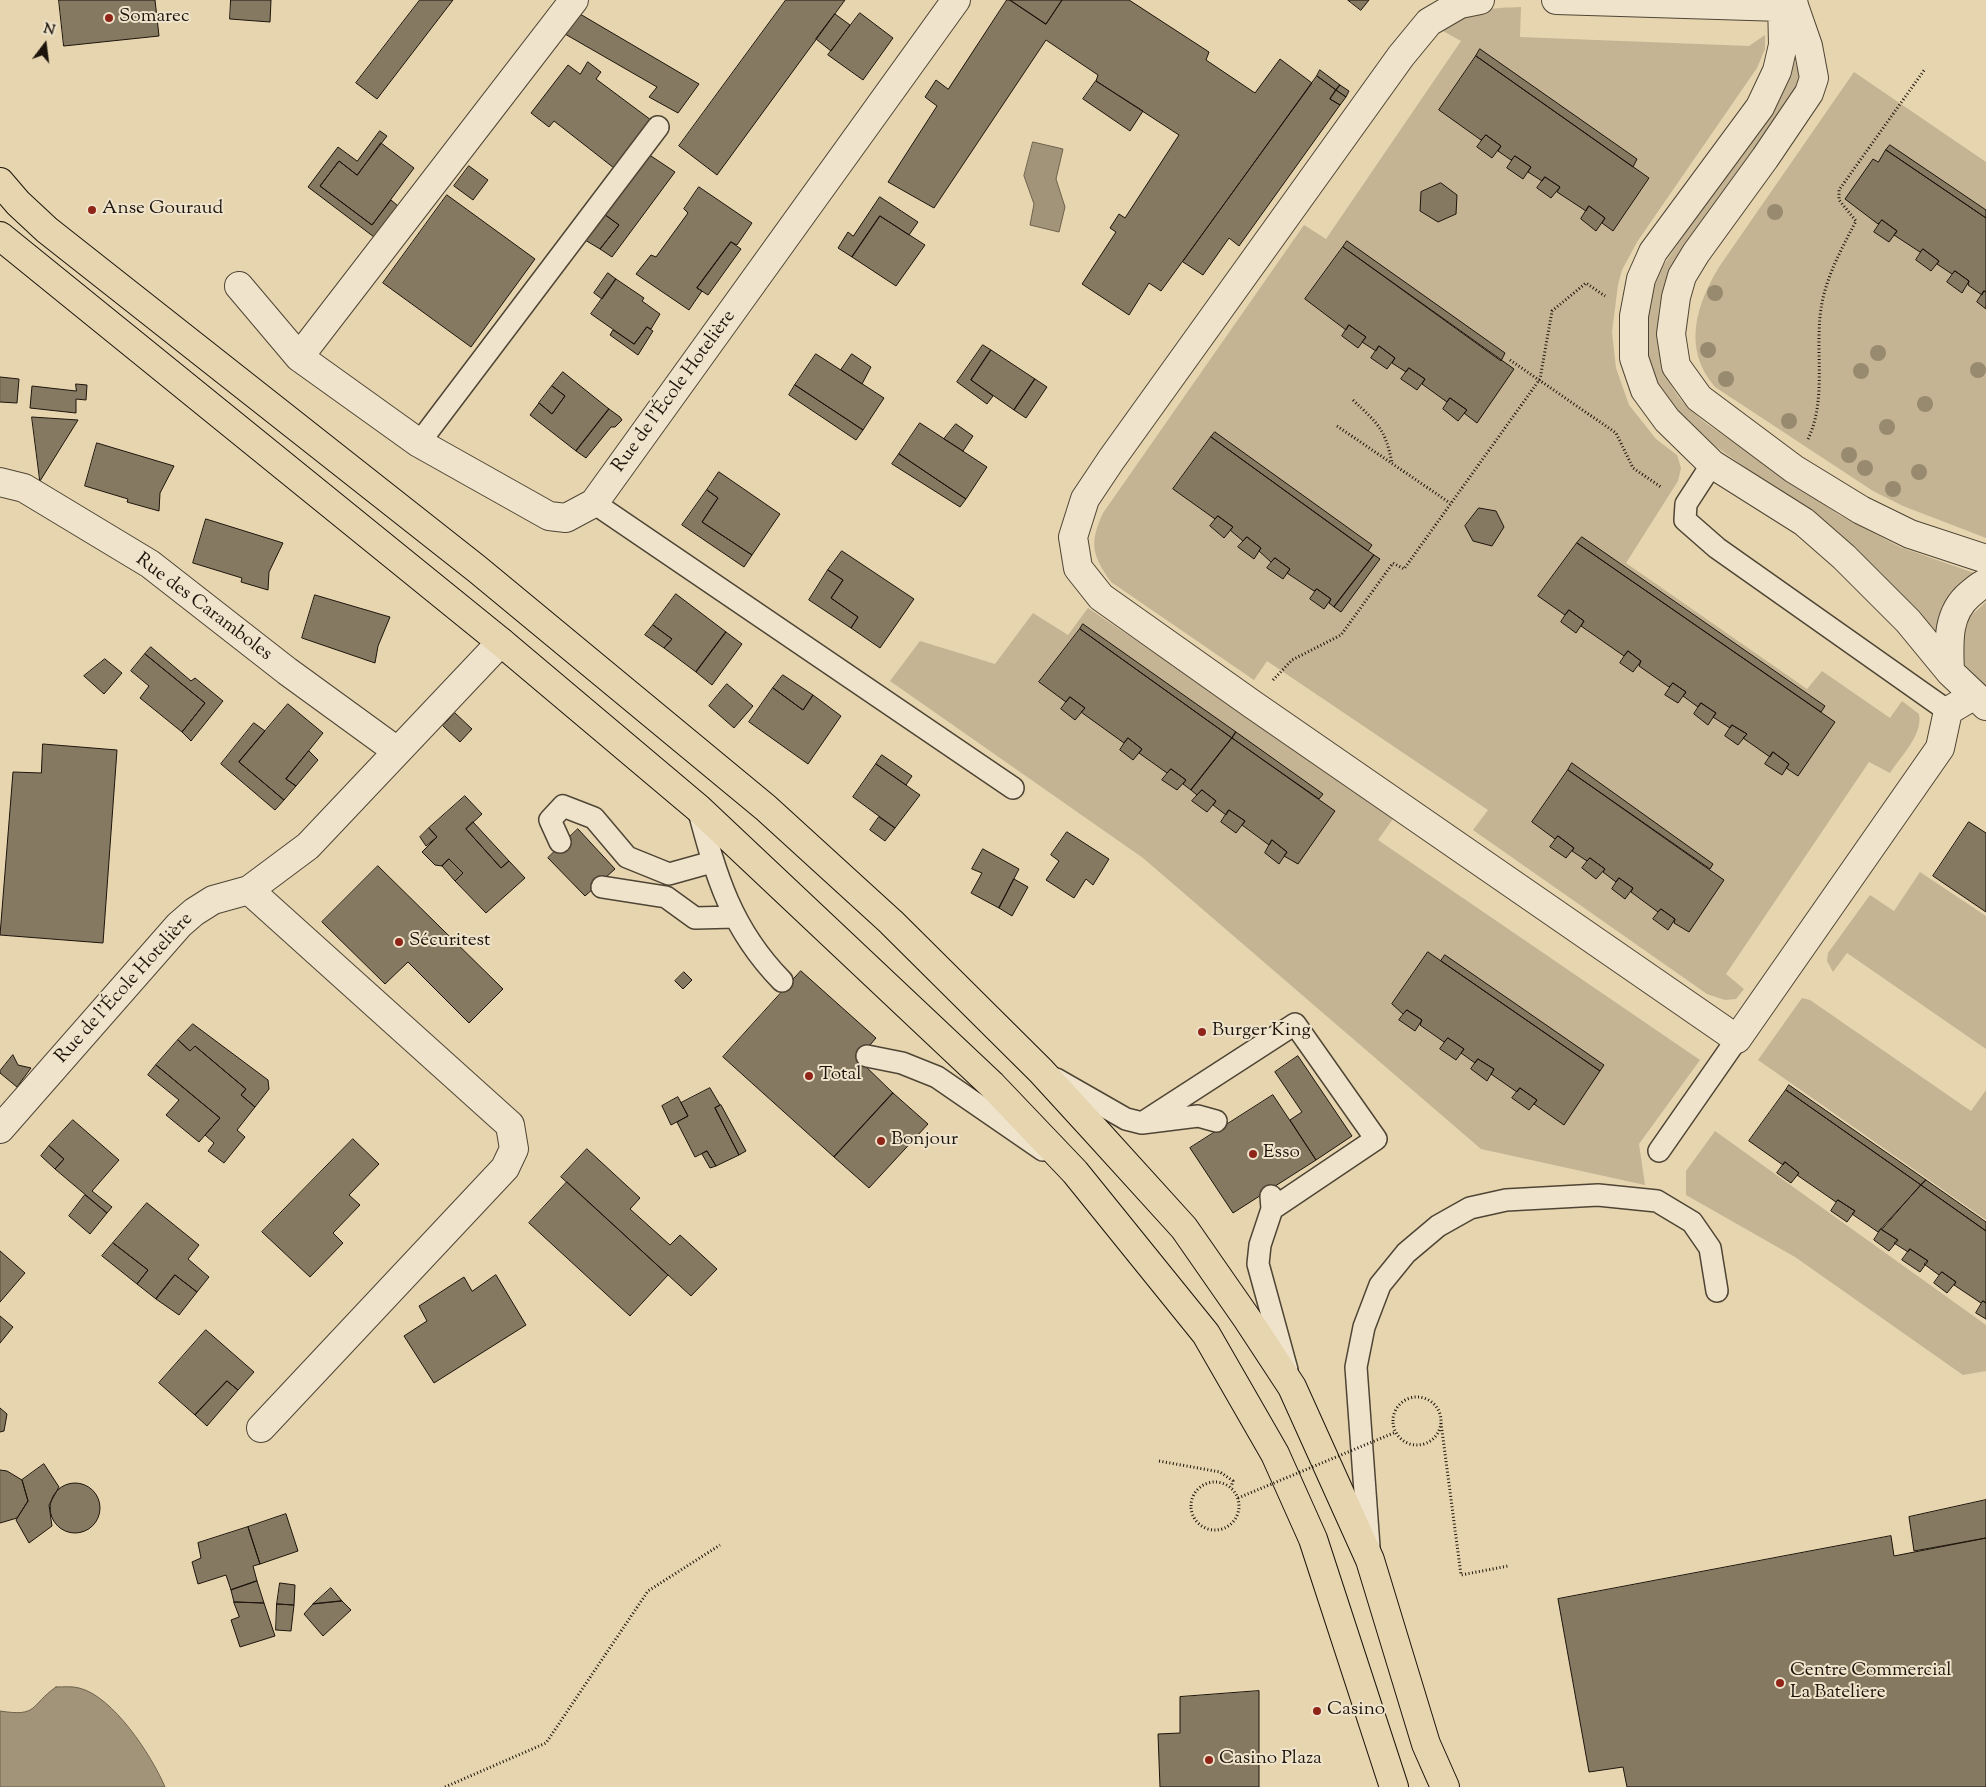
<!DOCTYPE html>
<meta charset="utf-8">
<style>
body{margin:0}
#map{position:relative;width:1986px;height:1787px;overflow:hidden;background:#e6d5af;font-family:"Sorts Mill Goudy",serif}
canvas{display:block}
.north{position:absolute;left:20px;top:20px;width:50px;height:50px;-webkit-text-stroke:4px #efe4cb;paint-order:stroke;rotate:15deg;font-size:14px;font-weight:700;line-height:20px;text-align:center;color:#1d150c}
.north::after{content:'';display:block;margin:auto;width:18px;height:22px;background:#1d150c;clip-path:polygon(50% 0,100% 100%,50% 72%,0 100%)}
</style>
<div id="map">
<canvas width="1986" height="1787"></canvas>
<div class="north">N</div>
</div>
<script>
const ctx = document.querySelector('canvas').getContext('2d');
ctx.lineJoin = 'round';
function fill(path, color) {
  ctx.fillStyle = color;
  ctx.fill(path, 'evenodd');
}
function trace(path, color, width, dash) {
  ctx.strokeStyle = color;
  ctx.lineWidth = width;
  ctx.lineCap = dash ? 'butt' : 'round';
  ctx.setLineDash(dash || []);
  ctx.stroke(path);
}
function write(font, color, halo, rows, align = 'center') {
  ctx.font = font + ' "Sorts Mill Goudy",serif';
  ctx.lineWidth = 4;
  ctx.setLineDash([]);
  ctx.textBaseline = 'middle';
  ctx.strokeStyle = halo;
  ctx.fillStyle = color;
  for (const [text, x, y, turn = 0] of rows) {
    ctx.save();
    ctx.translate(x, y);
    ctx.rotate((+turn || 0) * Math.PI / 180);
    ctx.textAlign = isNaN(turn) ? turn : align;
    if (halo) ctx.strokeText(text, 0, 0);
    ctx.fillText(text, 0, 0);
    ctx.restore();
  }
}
fill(new Path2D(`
 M1521,7L1520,37L1749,46L1765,35V49L1757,68L1637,242L1622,270L1618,285L1612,332L1616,368L1629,405L1656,439L1677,455L1681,468L1678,481L1626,563L1807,689L1822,671L1890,718L1902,701L1919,714C1923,735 1901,756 1890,773L1869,762L1726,974L1744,989L1736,999L1725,1000L1707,994L1473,830L1488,810L1267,661L1254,680L1111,582C1092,555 1089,543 1103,513L1304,225L1326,239L1461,41L1443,31C1462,8 1494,8 1521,7Z
 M1794,58L1799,75L1794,93L1669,273C1666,283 1662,293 1660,303C1655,330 1659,366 1674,390C1682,404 1695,414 1707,424L1839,515L1900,547L1980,575L1937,638L1882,574L1830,527L1698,434L1662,395L1651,369L1645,327L1649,300L1661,269L1785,86Z
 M1854,72L1986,162V538L1903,506L1873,491L1715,387C1682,349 1696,305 1719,267Z
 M1986,602V691L1968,676L1958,648L1966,620Z
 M1088,608L1395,816L1378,840L1700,1060L1639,1144L1645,1185L1481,1149L1143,858L890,681L920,641L995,664L1033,613L1068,635Z
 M1920,872L1986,916V1049L1847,953L1833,972L1827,961L1828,953L1870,895L1894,911Z
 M1802,998L1810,1000L1971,1111L1986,1090V1220L1758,1060Z
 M1715,1131L1986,1325V1371L1963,1375L1795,1257L1686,1195V1171Z`), '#c4b493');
const water = new Path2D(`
 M1033,142L1063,149L1056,179L1065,207L1059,232L1030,225L1034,204L1024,176Z
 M56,1687C63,1687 72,1686 79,1688C113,1696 152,1756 165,1787H0V1711C39,1717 29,1706 56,1687Z`);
fill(water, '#a29478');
trace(water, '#6d614d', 1);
const building = new Path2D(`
 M59,0H155L159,36L64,46Z
 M231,0H271L270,22L230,19Z
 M420,0H453L377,99L356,83Z
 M786,0H845L717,175L679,146Z
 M1007,0H1010L1046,24L1062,0H1129L1209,52L1206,60L1255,93L1280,59L1312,83L1161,291L1149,283L1129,315L1082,284L1116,232L1110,228L1119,214L1125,218L1179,135L1096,81L1098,75L1046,40L934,208L888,182L937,106L925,97L936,80L948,89Z
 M1010,0H1062L1046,24Z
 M1348,0H1369L1361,10Z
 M860,13L893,38L863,80L828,55Z
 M580,14L699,84L678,113L649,97L657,87L565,34Z
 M835,14L850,25L831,51L816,39Z
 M1480,49L1637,159L1633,167L1476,56Z
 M1476,56L1649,178L1613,231L1602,223L1605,218L1589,206L1586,211L1557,192L1560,187L1545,177L1542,181L1528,172L1531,167L1515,156L1511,160L1498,151L1501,146L1486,135L1481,140L1439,110Z
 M588,62L601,72L596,79L651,120L614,168L554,121L549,127L531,113L568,65L580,74Z
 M1320,70L1340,85L1336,90L1317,76Z
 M1317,76L1336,90L1330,99L1340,105L1239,246L1229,238L1203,275L1183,262Z
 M1096,81L1143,111L1130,131L1083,99Z
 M1340,85L1349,91L1346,97L1336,90Z
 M1336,90L1346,97L1340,105L1330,99Z
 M380,131L387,136L357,175L339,161L320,186L372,225L391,200L398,206L374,237L308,187L338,147L357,161Z
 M1486,135L1501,146L1492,158L1477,147Z
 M381,143L414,168L372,225L320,186L339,161L357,175Z
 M1890,145L1986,210V218L1886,150Z
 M1886,150L1986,218V292L1984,291L1982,295L1968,285L1969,281L1955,271L1952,274L1937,264L1939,261L1923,249L1920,252L1894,235L1897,231L1882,220L1878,224L1845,199L1873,159L1878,162Z
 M648,154L675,172L612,257L600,249L619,225L604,214Z
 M1515,156L1531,167L1523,179L1507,168Z
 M469,166L488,180L473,200L454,186Z
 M1545,177L1560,187L1551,198L1537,188Z
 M1441,183L1457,195L1456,214L1438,222L1420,211L1421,192Z
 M699,187L752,223L737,245L731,242L697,288L702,291L689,310L636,274L651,255L656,257L688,213L684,209Z
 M447,195L535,259L471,347L383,283Z
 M880,197L918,222L909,235L880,216L852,257L838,248L848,232L853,236Z
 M1589,206L1605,218L1596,231L1581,219Z
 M604,214L619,225L600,249L585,240Z
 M880,216L925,245L896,286L852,257Z
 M1882,220L1897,231L1889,242L1874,232Z
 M1347,241L1505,353L1501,361L1343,247Z
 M731,242L741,249L708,295L697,288Z
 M1343,247L1514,369L1477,423L1464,413L1467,410L1450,398L1447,402L1422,384L1425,379L1409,368L1406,372L1392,363L1395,358L1379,346L1376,351L1362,342L1366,337L1349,325L1346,330L1305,299Z
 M1923,249L1939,261L1931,271L1916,260Z
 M1955,271L1969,281L1962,293L1947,282Z
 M608,273L616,279L602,299L594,293Z
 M616,279L644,298L642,301L660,314L651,329L647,327L634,344L591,314Z
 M1984,291L1986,292V309L1977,302Z
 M1349,325L1366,337L1358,348L1342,336Z
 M647,327L653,331L638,355L610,335L613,330L634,344Z
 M983,345L991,350L971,380L993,396L987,404L957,382Z
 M1379,346L1395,358L1387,369L1371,358Z
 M991,350L1035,379L1014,410L971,380Z
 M816,354L884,398L863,430L795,385Z
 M852,354L871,367L862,384L841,370Z
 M1409,368L1425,379L1417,390L1401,379Z
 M563,372L609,409L576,451L530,415L539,403L552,414L565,396L552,386Z
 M0,377L19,379L17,403L0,402Z
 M1035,379L1047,387L1026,418L1014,410Z
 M76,384L87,385L86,400L76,399V413L30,408L32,386L76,391Z
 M795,385L863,430L856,440L789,395Z
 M552,386L565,396L552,414L539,403Z
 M1450,398L1467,410L1458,421L1443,409Z
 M609,409L620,417L622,420L615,427H611L586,458L576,451Z
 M32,417L78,420L40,481Z
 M920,423L987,467L966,499L899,454Z
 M956,424L973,436L963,451L944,439Z
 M1215,432L1372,545L1368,551L1211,437Z
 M1211,437L1374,555L1334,607L1329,603L1331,599L1317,589L1314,591L1287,573L1290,569L1275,558L1271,562L1259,551L1261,548L1247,537L1243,541L1230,530L1233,527L1218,516L1215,519L1173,489Z
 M97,443L174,466L160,493L159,511L127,502L128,499L85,486Z
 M899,454L966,499L960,507L892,464Z
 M719,472L780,514L752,555L702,522L718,498L707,490Z
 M707,490L718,498L702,522L752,555L744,567L682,525Z
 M1479,508L1496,511L1504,527L1492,546L1473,541L1465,526Z
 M1218,516L1233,527L1224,538L1210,526Z
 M206,519L283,543L269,572L268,590L241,582L242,578L193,563Z
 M1247,537L1261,548L1254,559L1238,547Z
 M1582,537L1825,706L1821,712L1577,543Z
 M1577,543L1835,722L1798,776L1786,768L1789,764L1773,752L1770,757L1743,738L1747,734L1732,725L1730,728L1713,717L1716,713L1701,703L1698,707L1683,696L1686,692L1673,683L1669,687L1639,666L1641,661L1628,651L1624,656L1581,626L1584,621L1569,610L1565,615L1538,596Z
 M842,551L914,599L880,648L851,628L858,617L831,598L843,580L828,570Z
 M1374,555L1380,559L1341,612L1334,607Z
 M1275,558L1290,569L1283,579L1267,568Z
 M828,570L843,580L831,598L858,617L851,628L809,600Z
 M1317,589L1331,599L1324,609L1310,599Z
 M676,594L726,632L696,672L664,648L672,639L653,625Z
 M315,595L390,617L378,646L375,663L302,638Z
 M1569,610L1584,621L1576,633L1561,622Z
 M1083,624L1236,732L1232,738L1080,629Z
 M653,625L672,639L664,648L645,635Z
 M1080,629L1232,738L1191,790L1183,784L1186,780L1171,769L1167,773L1139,753L1142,749L1128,738L1124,743L1081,712L1085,708L1070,697L1066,702L1039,682Z
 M726,632L742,644L712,685L696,672Z
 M151,647L191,681L195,678L223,701L191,741L182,732L205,703L145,654Z
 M1628,651L1641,661L1633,672L1620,663Z
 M145,654L205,703L182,732L140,698L149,686L131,671Z
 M105,659L122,673L104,694L84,676Z
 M783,675L813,695L803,710L773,688Z
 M1673,683L1686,692L1678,703L1665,695Z
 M727,684L753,706L734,728L709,706Z
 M773,688L803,710L813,695L841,716L808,764L749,722Z
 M1070,697L1085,708L1075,720L1061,709Z
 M1701,703L1716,713L1708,725L1694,714Z
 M288,704L323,733L286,779L296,786L284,800L239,762Z
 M455,713L472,729L460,742L443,726Z
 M254,723L265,731L239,762L284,800L275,810L221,764Z
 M1732,725L1747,734L1738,745L1725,736Z
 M1236,732L1323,794L1319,799L1232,738Z
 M1128,738L1142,749L1133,760L1120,750Z
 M1232,738L1335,811L1298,864L1284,856L1287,852L1272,840L1269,845L1242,825L1245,821L1229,810L1226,815L1213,805L1216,801L1202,790L1197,795L1191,790Z
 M43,744L117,750L103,943L0,935L13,772L41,773Z
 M309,751L318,760L296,786L286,779Z
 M1773,752L1789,764L1782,775L1765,764Z
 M882,755L912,776L906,785L876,764Z
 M1572,763L1713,864L1710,869L1568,770Z
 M876,764L920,795L895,828L853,797Z
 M1171,769L1186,780L1177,790L1162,780Z
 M1568,770L1724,880L1689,932L1674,923L1675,919L1661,909L1658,912L1631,892L1633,888L1619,878L1616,882L1603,872L1605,869L1590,858L1587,861L1572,851L1574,848L1558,836L1555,839L1532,822Z
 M1202,790L1216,801L1207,812L1192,801Z
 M465,796L482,814L466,829L501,868L509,861L525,878L486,913L455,881L463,873L449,859L442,866L435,865L422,852L437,837L429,828Z
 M1229,810L1245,821L1236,833L1221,822Z
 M879,817L895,828L885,841L870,830Z
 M473,822L509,861L501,868L466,829Z
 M1969,822L1986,833V912L1933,876Z
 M429,828L437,837L426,846L420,837Z
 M578,829L615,869L585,896L548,858Z
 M1067,832L1109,859L1093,885L1086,879L1074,898L1046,880L1059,861L1051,855Z
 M1558,836L1574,848L1566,858L1550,847Z
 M1272,840L1287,852L1279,864L1265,853Z
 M983,849L1019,869L999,908L971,893L982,873L972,869Z
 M1590,858L1605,869L1596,879L1582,868Z
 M449,859L463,873L455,881L442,866Z
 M378,866L503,989L469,1023L408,962L385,984L322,922Z
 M1619,878L1633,888L1625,899L1612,889Z
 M1014,879L1028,887L1012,916L999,908Z
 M1661,909L1675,919L1668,930L1653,919Z
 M1428,952L1600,1071L1564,1125L1534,1104L1537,1100L1520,1088L1517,1092L1491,1074L1494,1069L1478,1059L1475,1063L1461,1053L1464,1049L1448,1038L1444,1042L1420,1025L1422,1020L1407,1010L1403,1014L1392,1004Z
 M1445,955L1604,1065L1600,1071L1441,961Z
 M801,971L876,1038L858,1059L893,1093L834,1157L723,1057Z
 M684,972L692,980L683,989L675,981Z
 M1407,1010L1422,1020L1415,1031L1399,1020Z
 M193,1024L268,1080L269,1089L255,1107L241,1095L246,1089L195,1046L190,1051L178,1040Z
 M1448,1038L1464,1049L1456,1060L1440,1049Z
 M178,1040L190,1051L195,1046L246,1089L241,1095L255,1107L237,1130L245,1137L224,1163L208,1151L214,1143L205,1135L220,1118L156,1065Z
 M13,1055L18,1065L31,1068L17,1087L0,1073V1071Z
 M1298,1056L1352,1136L1316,1160L1290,1120L1302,1112L1275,1072Z
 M1478,1059L1494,1069L1487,1081L1471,1069Z
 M156,1065L220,1118L199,1142L166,1115L179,1100L148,1075Z
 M1789,1085L1926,1180L1921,1185L1786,1090Z
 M710,1088L720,1105L715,1108L739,1155L716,1166L707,1151L695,1157L677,1122L688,1116L681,1103Z
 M1520,1088L1537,1100L1529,1110L1512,1098Z
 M1786,1090L1921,1185L1878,1232L1852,1214L1855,1211L1838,1200L1836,1202L1797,1175L1799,1173L1785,1162L1783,1165L1749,1141Z
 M893,1093L928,1124L869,1188L834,1157Z
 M1273,1095L1316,1160L1233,1213L1190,1148Z
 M678,1097L688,1116L671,1125L662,1106Z
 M721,1105L746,1151L739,1155L715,1108Z
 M73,1120L119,1160L92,1191L112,1207L107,1213L55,1169L64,1159L49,1146Z
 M353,1139L379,1164L349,1195L360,1205L333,1233L343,1243L310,1277L262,1232Z
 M49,1146L64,1159L55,1169L41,1156Z
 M587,1149L640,1198L630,1209L670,1245L680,1235L717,1269L691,1296L561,1177Z
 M707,1151L716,1166L710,1168L702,1154Z
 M1785,1162L1799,1173L1791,1183L1777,1173Z
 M1926,1180L1986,1222V1231L1921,1185Z
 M567,1182L668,1275L630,1316L529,1223Z
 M1921,1185L1986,1231V1303L1983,1301L1981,1303L1954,1285L1956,1282L1942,1272L1939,1275L1924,1264L1928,1261L1910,1249L1908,1252L1894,1243L1898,1240L1882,1230Z
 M85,1195L107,1213L90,1234L69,1216Z
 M1838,1200L1855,1211L1847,1222L1831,1211Z
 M147,1203L199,1245L188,1259L209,1277L197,1292L175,1275L156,1299L137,1284L148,1270L113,1243Z
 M1881,1229L1898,1240L1889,1251L1874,1240Z
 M113,1243L148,1270L137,1284L102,1256Z
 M1910,1249L1928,1261L1920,1272L1902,1260Z
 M0,1251L25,1273L0,1302Z
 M1942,1272L1956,1282L1947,1293L1934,1283Z
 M175,1275L197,1292L179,1315L156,1299Z
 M496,1275L526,1325L434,1383L404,1336L427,1321L419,1306L464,1277L472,1291Z
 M1983,1301L1986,1303V1319L1976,1313Z
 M0,1316L13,1327L0,1343Z
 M206,1330L254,1372L238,1390L227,1381L195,1415L159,1383Z
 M227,1381L238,1390L207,1426L195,1415Z
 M0,1408L7,1414L4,1431L0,1432Z
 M44,1464L59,1487L49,1505L52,1526L29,1543L16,1520L28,1501L22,1480Z
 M0,1470L7,1471L22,1480L28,1501L17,1518L0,1523Z
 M50 1508a25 25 0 1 1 50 0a25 25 0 1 1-50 0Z
 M1986,1500V1538L1914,1551L1909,1517Z
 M286,1514L298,1551L260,1564L248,1527Z
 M248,1527L260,1564L253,1566L257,1581L231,1590L226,1575L198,1584L192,1562L201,1558L198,1543Z
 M1891,1536L1894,1556L1986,1538V1787H1627L1623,1767L1589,1772L1558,1599Z
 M257,1581L264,1603L234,1602L231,1590Z
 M280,1583L295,1585L294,1605L277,1604Z
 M331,1588L342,1601L313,1604Z
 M342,1601L351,1610L323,1636L304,1614L313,1604Z
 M234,1602L264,1603L275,1636L240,1647L231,1620L239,1617Z
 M277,1604L294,1605L291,1631L276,1630Z
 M1259,1691V1787H1160L1158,1734L1180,1733V1697Z`);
fill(building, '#867961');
trace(building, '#1d150c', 1);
const service = new Path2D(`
 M419,443L658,127
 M1712,464L1686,504L1685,520L1717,548L1948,711
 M594,503L1013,788
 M698,808C716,876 731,929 782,981
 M560,842L550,820L563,806L594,818L627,857L669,874L712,862
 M602,887L666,897L695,918L735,917
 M867,1056L902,1063L937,1077L1043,1150
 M1056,1079L1126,1119L1142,1123L1198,1116L1216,1121
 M1142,1123L1295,1024L1376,1139L1272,1209
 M1659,1151L1737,1039
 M1271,1196L1272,1209L1260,1245L1258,1264L1287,1370
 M1369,1547L1356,1367L1364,1327L1380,1285L1406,1253L1438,1226L1470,1208L1506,1200L1598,1195L1657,1201L1692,1222L1710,1248L1717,1291`);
const minor = new Path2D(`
 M1480,0L1460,4L1429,22L1401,56L1111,460L1085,499L1073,537L1078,568L1101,597L1252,704L1737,1039L1940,748L1948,711L1973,696
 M1556,0L1782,7L1794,5
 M1782,0L1783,45L1777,71L1760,107L1653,252L1641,279L1634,316V358L1645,390L1667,420L1712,464L1804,522L1844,557L1908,621L1950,672L1986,706
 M1792,0L1808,46L1814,78L1809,93L1765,158L1696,253L1682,276L1676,297L1671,334L1676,366L1699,398L1794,469L1861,510L1910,534L1986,559
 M239,286L299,357L419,443L549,516L566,518L594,503L956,0
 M299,357L574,0
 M0,482L24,488L150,564L287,671L397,751
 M1950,672C1949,644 1946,614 1970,594C1975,590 1980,585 1986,583
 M249,890L510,1125L514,1149L505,1168L261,1428
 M0,1129L179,925L194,912L213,900L249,890L308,846L501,642`);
const trunk = new Path2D(`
 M0,182L18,203L47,230L477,569L766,808L891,922L1041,1071L1095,1130L1184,1228L1248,1320L1292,1387L1370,1560L1426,1744L1445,1787
 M0,236L501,642L698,808L992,1085L1075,1172L1206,1334L1275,1454L1313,1539L1394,1787`);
trace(service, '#4f4535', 24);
trace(minor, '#4f4535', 30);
trace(trunk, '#1d150c', 30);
trace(new Path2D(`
 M1510,360L1616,433L1633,468L1661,487
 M1353,400C1378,424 1385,428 1392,463
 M1337,426L1450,503
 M1808,439C1826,402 1816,357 1820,317C1823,282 1840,252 1856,221L1839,200V190L1925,69
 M1273,680L1292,660L1341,635L1393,563L1404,569L1540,379L1552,311L1586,283L1605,296
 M1393 1421a24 24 0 1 1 48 0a24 24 0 1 1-48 0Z
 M1441,1423L1461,1575L1508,1566
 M1159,1461L1220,1472L1233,1481L1231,1487
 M1191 1506a24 24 0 1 1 48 0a24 24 0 1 1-48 0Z
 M445,1787L546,1743L648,1591L720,1545`), '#1d150c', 3, [1, 2.5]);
trace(service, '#efe4cb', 21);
trace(minor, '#efe4cb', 28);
trace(trunk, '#e6d5af', 28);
trace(new Path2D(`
 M1238,1498L1396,1432`), '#1d150c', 3, [1, 2.5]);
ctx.fillStyle = '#978a6f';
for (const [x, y] of [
 [1775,212],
 [1715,293],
 [1708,350],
 [1878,353],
 [1978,370],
 [1861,371],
 [1726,379],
 [1925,404],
 [1789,421],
 [1887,427],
 [1849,455],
 [1865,468],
 [1919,472],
 [1893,489]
]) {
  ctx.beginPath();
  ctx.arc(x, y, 8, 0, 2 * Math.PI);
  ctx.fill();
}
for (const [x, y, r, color] of [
 [109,18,5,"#8f2418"],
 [92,210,5,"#8f2418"],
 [399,942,5,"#8f2418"],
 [1202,1032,5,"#8f2418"],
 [809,1076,5,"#8f2418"],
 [881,1141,5,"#8f2418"],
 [1253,1154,5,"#8f2418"],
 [1780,1683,5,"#8f2418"],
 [1317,1711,5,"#8f2418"],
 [1209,1760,5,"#8f2418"]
]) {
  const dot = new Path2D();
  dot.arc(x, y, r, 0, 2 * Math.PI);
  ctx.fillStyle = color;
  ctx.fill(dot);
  trace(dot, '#efe4cb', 2);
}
write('19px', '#1d150c', '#efe4cb', [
 ["Somarec",119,18],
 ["Anse Gouraud",102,210],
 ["Sécuritest",409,942],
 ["Burger King",1212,1032],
 ["Total",819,1076],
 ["Bonjour",891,1141],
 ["Esso",1263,1154],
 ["Centre Commercial",1790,1672],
 ["La Bateliere",1790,1694],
 ["Casino",1327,1711],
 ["Casino Plaza",1219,1760]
], 'left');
write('19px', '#1d150c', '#efe4cb', [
 ["Rue de l'École Hotelière",675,392,-54],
 ["Rue des Caramboles",203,608,37],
 ["Rue de l'École Hotelière",125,989,-48]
]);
</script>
